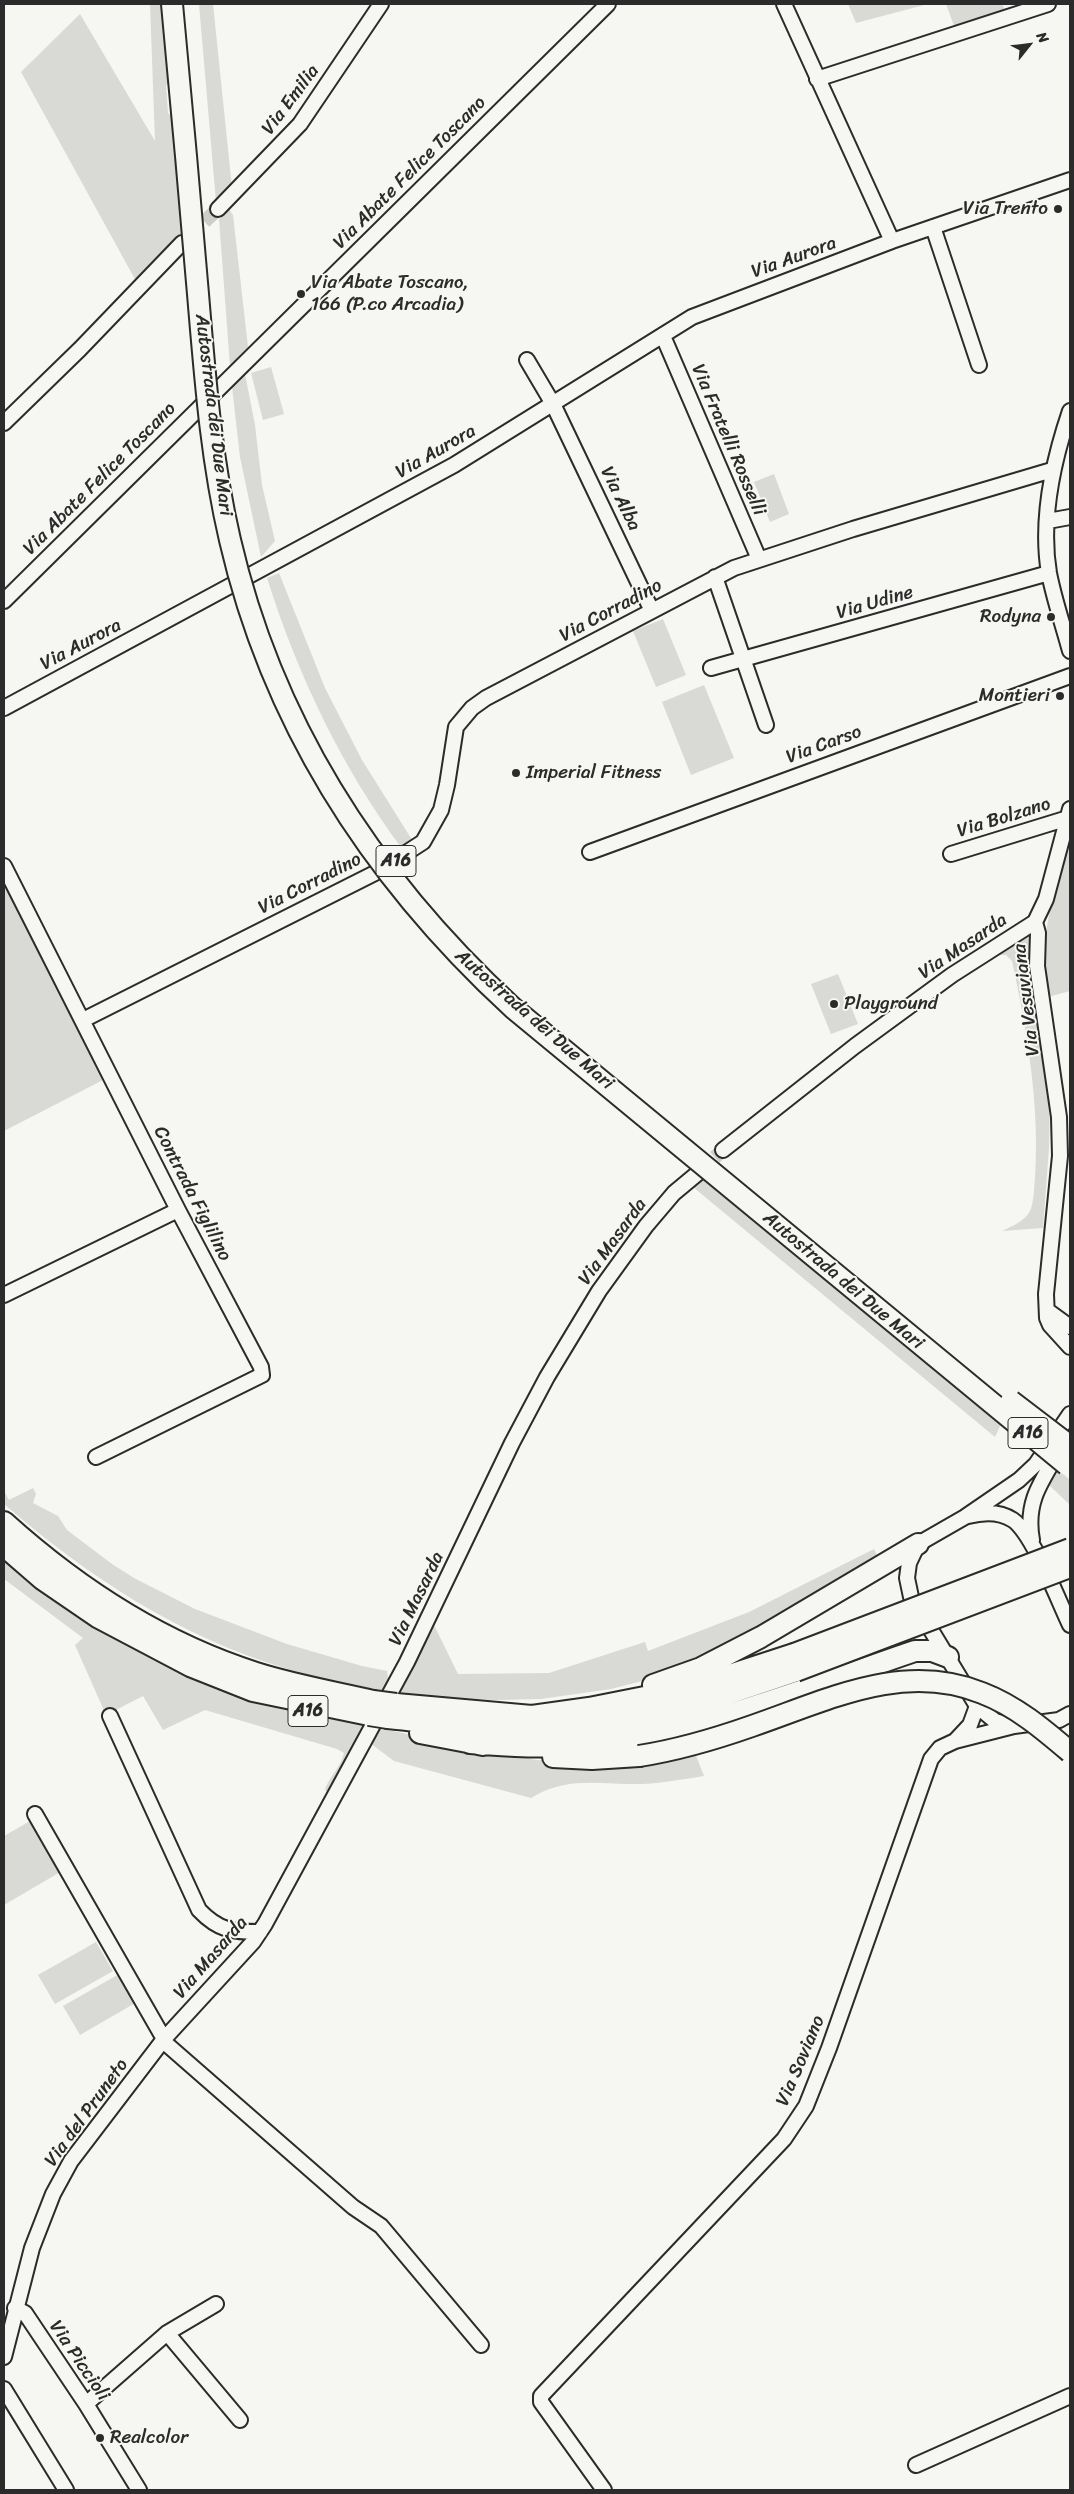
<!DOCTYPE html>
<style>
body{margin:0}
#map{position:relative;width:1074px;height:2494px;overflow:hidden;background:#f6f6f2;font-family:Sriracha,sans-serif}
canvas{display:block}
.frame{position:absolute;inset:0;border:5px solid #2b2b2b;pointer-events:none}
.north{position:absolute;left:1004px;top:20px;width:50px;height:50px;-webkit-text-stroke:4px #f6f6f2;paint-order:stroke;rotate:61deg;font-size:14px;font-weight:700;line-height:20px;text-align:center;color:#2b2b2b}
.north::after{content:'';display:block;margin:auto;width:18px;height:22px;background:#2b2b2b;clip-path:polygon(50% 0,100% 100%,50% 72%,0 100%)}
</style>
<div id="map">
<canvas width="1074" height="2494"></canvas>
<div class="frame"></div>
<div class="north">N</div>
</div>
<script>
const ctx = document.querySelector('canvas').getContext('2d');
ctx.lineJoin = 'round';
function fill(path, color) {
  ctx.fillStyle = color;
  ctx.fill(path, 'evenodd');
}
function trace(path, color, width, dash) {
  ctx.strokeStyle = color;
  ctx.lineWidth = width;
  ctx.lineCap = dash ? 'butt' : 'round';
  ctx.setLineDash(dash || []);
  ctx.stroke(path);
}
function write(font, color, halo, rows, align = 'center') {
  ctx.font = font + ' Sriracha,sans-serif';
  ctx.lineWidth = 4;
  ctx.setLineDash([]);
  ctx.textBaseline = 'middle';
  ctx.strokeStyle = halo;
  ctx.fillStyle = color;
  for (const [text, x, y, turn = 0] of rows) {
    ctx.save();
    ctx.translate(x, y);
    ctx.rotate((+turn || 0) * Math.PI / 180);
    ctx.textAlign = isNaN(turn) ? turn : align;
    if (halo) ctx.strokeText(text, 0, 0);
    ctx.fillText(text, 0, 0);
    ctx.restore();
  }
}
fill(new Path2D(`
 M150,4H164L170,83L166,85L168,113L174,119L183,235L136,281L21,72L80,14L155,141Z
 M199,4H213L232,188L216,202Z
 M848,4H928L856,23Z
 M946,4H1002L1007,15L956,31Z
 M229,209L233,215L248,347L230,366L219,219Z
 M271,367L284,414L263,420L251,373Z
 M245,374L255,425L262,485L275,541L261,557L240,457L232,387Z
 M774,474L789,514L770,522L754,482Z
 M279,573L325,688L362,760L414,843L403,850C342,768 298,676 267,578Z
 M663,619L686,675L656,687L633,631Z
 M704,685L734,758L691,775L662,702Z
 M1070,835V991L1048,997L1044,944L1050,909Z
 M4,883L103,1080L4,1131Z
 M1029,934L1031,986L1048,1075L1050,1098L1049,1148L1043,1228L1002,1231C1012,1226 1024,1222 1030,1211C1034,1202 1034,1188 1035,1177C1040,1107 1027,1030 1012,961L1006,955H993Z
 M838,974L858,1024L831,1034L811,984Z
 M704,1178L1001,1424L995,1437L693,1187Z
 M1059,1470L1070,1480V1505L1049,1485Z
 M33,1488L36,1494L33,1503L58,1516L67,1530L112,1564L134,1578L195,1609L287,1644L362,1666L387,1671L388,1679L391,1682L385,1691C353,1685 320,1679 288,1669C180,1637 88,1577 4,1504V1491L9,1500Z
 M874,1549L878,1557L774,1625L658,1677L611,1689L541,1699L498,1700L442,1699L398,1694L410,1675L433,1623L458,1674L549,1673L645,1642L648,1651L749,1612Z
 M4,1550L272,1704L365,1726L331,1798L325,1789C330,1776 341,1767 344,1753L337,1749L205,1710L163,1730L143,1696L106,1715L75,1645L83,1638L4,1579Z
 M378,1728L536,1760L584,1763L695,1753L704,1776C684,1779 664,1783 643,1784C603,1785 567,1775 531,1798L394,1761L370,1743Z
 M32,1820L62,1871L4,1905V1836Z
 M96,1942L113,1971L55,2004L38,1975Z
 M121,1973L137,2002L80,2035L63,2006Z`), '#d9d9d5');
trace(new Path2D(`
 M189,236L218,209
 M699,1171L723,1150`), '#cdcdca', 14, [14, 7]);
const minor = new Path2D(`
 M784,4L892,241
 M817,79L1048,4
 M218,209L300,124L381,4
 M933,227L979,365
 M663,336L759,559
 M527,360L553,404L652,611
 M1070,411C1053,461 1040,519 1049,573C1054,599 1063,625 1070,651
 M4,423L80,349L182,243
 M1048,521L1070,517
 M715,577L766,725
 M4,601L608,4
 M711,668L1049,573
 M4,708L454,465L692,317L892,241L1070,180
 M1070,809L1046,899L1035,922L1038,933L1037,966L1059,1117L1060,1156L1046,1294L1047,1318L1050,1325L1070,1347
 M590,852L1070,676
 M951,854L1068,818
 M4,866L178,1210L261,1367L262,1375L96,1457
 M83,1020L375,873L423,842L441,810L447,785L456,727L472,708L486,698L734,568L853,529L1052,470
 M723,1150L855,1046L952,975L1035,922
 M4,1295L178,1210
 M1048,1311L1070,1327
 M968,1516C983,1512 999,1511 1013,1520C1033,1534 1058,1600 1070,1625
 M1032,1540C1025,1502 1041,1482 1060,1450
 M110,1716L199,1910C219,1931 233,1932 260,1932
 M1014,1726L995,1721L977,1706L911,1597L907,1578L909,1563L918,1544L965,1517L1019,1480L1036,1464L1070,1414
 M955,1741L970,1725L977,1706
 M35,1814L164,2039
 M163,2041L353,2207L381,2226L481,2345
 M15,2308L25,2313L86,2404L139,2490
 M167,2333L240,2420
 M4,2357L32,2248L53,2194L71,2161L164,2039L253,1942L265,1924L407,1662L512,1443L547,1377L599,1291L646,1226L674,1193L698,1173
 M4,2389L66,2490
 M86,2404L167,2333L216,2304
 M916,2465L1070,2396
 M604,2490L541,2402V2396L784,2139L806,2106L829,2048L931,1759L940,1748L955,1741L1014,1726L1059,1720L1070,1714`);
const highway = new Path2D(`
 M4,1522C76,1587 162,1643 256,1673C294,1685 334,1692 373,1701
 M4,1546L42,1579L99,1618L190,1666L253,1691L369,1715
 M653,1685L701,1668L761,1637L918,1544
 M396,1704L532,1716L589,1708L690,1688L794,1654
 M388,1718C438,1723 490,1731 540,1730C628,1729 714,1699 796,1671
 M420,1733L483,1745
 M470,1743C500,1745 528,1748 557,1746C681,1741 799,1690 915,1651H932L948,1657
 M553,1757L592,1759L639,1756`);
trace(minor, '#2b2b2b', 18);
trace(highway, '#2b2b2b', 24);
trace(minor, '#f6f6f2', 14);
trace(highway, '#f6f6f2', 20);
const highwayBridge = new Path2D(`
 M172,4C181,101 190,197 198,294C205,377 211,459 230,540C273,726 374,880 513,1008L1067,1465
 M1011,1401L1070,1446
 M794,1654L1070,1549
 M796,1671L1070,1567
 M373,1701L396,1704
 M369,1715L388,1718
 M639,1756C678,1750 715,1739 752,1726C828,1700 903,1661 982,1693C1016,1706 1043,1729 1070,1752`);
trace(highwayBridge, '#2b2b2b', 24, []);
trace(highwayBridge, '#f6f6f2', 20);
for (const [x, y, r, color] of [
 [1058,209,5,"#2b2b2b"],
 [301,294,5,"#2b2b2b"],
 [1051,617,5,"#2b2b2b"],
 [1060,696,5,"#2b2b2b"],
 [516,773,5,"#2b2b2b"],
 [834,1004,5,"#2b2b2b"],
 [100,2438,5,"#2b2b2b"]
]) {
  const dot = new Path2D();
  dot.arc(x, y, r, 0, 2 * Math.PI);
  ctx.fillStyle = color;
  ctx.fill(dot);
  trace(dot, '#f6f6f2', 2);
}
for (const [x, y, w] of [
 [396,861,40],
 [1028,1433,40],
 [308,1711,40]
]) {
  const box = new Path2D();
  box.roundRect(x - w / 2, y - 15.5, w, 31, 4);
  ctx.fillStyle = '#f6f6f2';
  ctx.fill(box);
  trace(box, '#2b2b2b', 1);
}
write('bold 18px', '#2b2b2b', null, [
 ["A16",396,861],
 ["A16",1028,1433],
 ["A16",308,1711]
]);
write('19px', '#2b2b2b', '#f6f6f2', [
 ["Via Emilia",291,100,-53],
 ["Via Abate Felice Toscano",410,173,-45],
 ["Via Aurora",794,258,-20],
 ["Autostrada dei Due Mari",213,415,83],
 ["Via Fratelli Rosselli",728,440,67],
 ["Via Aurora",436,452,-30],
 ["Via Abate Felice Toscano",100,479,-45],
 ["Via Alba",620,499,64],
 ["Via Udine",875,603,-16],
 ["Via Corradino",611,611,-28],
 ["Via Aurora",81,645,-28],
 ["Via Carso",824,745,-20],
 ["Via Bolzano",1004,818,-17],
 ["Via Corradino",310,884,-27],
 ["Via Masarda",963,947,-34],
 ["Via Vesuviana",1027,1000,-97],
 ["Autostrada dei Due Mari",534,1020,41],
 ["Contrada Figlilino",192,1194,63],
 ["Via Masarda",613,1242,-54],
 ["Autostrada dei Due Mari",843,1281,40],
 ["Via Masarda",417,1599,-64],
 ["Via Masarda",211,1958,-49],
 ["Via Soviano",801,2061,-67],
 ["Via del Pruneto",87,2113,-54],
 ["Via Piccioli",79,2361,56]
]);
write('19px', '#2b2b2b', '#f6f6f2', [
 ["Via Trento",1048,209,"right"],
 ["Via Abate Toscano,",311,283],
 ["166 (P.co Arcadia)",311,305],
 ["Rodyna",1041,617,"right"],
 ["Montieri",1050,696,"right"],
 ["Imperial Fitness",526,773],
 ["Playground",844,1004],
 ["Realcolor",110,2438]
], 'left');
</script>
